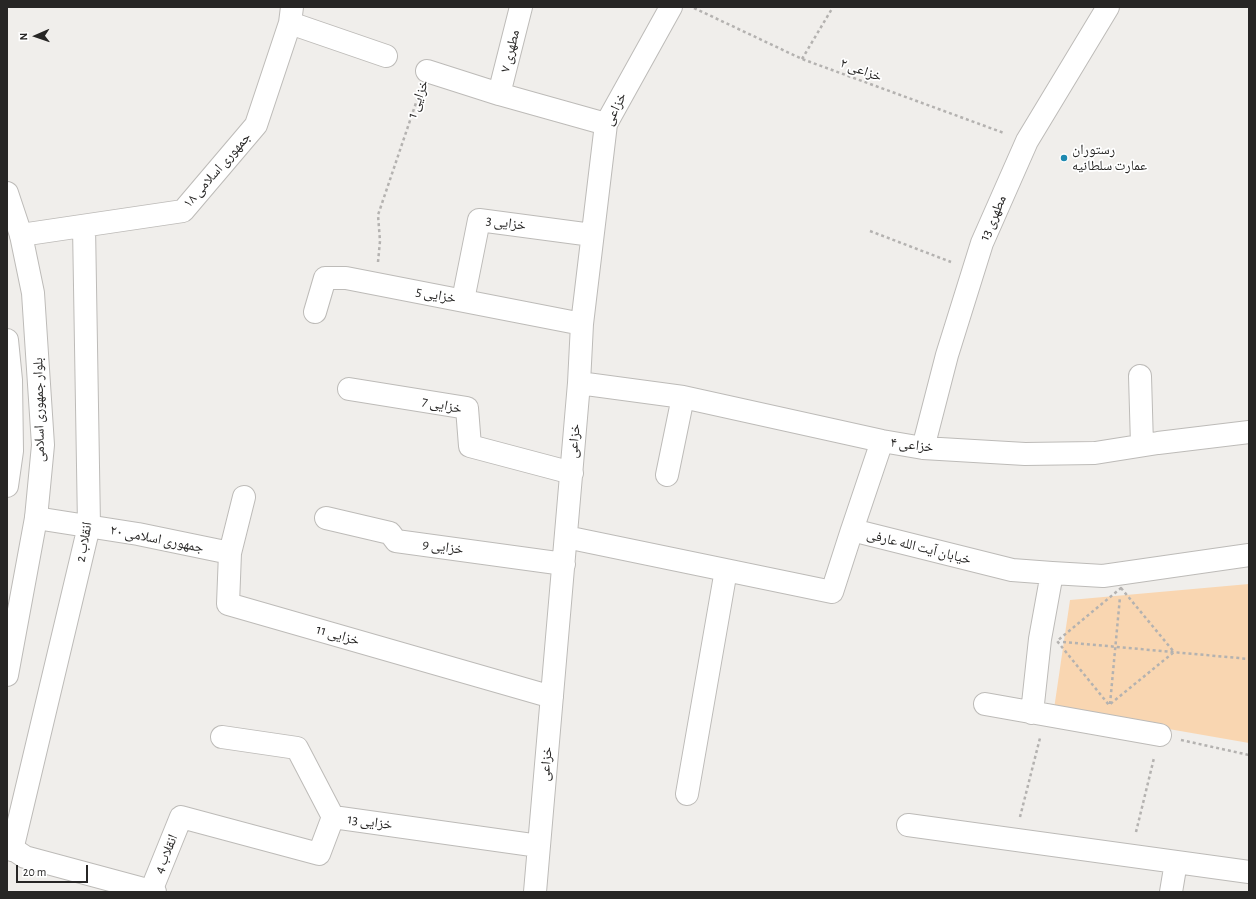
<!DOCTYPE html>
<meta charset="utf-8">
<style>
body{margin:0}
#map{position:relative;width:1256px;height:899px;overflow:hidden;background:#f0eeeb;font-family:"Alegreya Sans",sans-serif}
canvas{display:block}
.frame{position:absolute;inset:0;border:8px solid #272625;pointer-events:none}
.north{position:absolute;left:16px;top:16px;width:40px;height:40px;-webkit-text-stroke:3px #fff;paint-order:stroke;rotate:268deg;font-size:11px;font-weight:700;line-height:16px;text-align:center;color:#272625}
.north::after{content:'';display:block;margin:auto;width:14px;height:18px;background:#272625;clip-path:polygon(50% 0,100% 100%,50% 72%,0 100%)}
.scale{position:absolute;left:16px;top:865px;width:72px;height:18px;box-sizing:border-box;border:2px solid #272625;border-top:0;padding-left:5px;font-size:12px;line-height:14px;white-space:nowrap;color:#272625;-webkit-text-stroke:3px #fff;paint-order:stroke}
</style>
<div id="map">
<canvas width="1256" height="899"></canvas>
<div class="frame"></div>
<div class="north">N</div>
<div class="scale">20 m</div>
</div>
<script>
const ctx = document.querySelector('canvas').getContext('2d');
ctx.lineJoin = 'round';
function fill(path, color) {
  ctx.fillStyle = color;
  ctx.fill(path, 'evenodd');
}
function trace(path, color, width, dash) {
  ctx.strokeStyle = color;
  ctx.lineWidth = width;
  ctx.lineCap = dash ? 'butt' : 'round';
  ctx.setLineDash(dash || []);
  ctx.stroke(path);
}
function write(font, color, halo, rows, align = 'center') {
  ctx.font = font + ' "Alegreya Sans","Noto Naskh Arabic",sans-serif';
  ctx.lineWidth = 3.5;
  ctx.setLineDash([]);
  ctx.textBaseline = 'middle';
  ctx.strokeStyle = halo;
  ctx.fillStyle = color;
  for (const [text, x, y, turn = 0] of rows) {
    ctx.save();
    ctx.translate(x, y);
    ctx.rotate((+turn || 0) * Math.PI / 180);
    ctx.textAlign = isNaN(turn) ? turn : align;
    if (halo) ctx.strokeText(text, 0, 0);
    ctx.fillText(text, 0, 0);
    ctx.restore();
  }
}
fill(new Path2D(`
 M1249,584V743L1054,709L1070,600Z`), '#f9d6b1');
const minor = new Path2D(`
 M292,7L290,23L386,56
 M427,71L499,94L606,124
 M499,94L521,7
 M21,235L183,211L256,125L290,23
 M463,300L479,220L592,235
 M315,312L325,278H346L582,324
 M1140,376L1142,445
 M579,383L683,397L882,441L923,448L1025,454L1095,453L1158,443L1249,432
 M349,389L467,408L470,446L572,473
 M923,448L947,355L982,243L1027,141L1108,7
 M667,475L683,397
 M244,497L230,553L228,604L552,697
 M36,518L138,534L230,553
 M326,518L390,533L396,541L564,564
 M852,530L882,441
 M566,537L832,592L852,530L1012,570L1052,573L1103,576L1249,555
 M985,704L1160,735
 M1032,713L1040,639L1052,573
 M222,737L297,748L333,817
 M687,794L726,570
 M908,825L1249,872
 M12,850L89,526L84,226
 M151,891L181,817L319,854L333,817L539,846
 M535,892L579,383L582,324L606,124L671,7
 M1171,892L1176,862`);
const major = new Path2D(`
 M7,193L21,235L33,293L43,445L36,518L7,675
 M7,340L11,380L12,451L7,486
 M7,845L25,857L155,892`);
trace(minor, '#bdbbb8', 24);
trace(major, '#bdbbb8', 24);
trace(new Path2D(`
 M694,8L802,59L1004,133
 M802,59L833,7
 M870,231L951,262
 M378,262L380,241L378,215L419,94
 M1121,588L1174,652L1109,705L1057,641Z
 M1063,642L1249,659
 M1110,704L1120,597
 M1181,740L1249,755
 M1020,817L1040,738
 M1136,832L1154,758`), '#b4b2b0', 2.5, [3, 3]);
trace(minor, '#fff', 22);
trace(major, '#fff', 22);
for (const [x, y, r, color] of [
 [1064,158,4,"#1d89b0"]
]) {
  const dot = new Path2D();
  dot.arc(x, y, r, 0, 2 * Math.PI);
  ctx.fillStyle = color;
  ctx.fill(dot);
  trace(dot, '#fff', 1.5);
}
write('14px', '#272625', '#fff', [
 ["مطهری ۷",510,51,-76],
 ["خزاعی ۲",861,70,20],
 ["خزایی 1",418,99,-71],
 ["خزاعی",615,109,-64],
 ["جمهوری اسلامی ۱۸",217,170,-49],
 ["مطهری 13",993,218,-67],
 ["خزایی 3",506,223,8],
 ["خزایی 5",436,295,11],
 ["خزایی 7",442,405,12],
 ["بلوار جمهوری اسلامی",39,410,-91],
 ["خزاعی",574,441,-85],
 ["خزاعی ۴",912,445,7],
 ["جمهوری اسلامی ۲۰",157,539,11],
 ["انقلاب 2",84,542,-80],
 ["خزایی 9",443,547,8],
 ["خیابان آیت الله عارفی",919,547,14],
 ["خزایی 11",338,635,16],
 ["خزاعی",546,764,-85],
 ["خزایی 13",370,822,8],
 ["انقلاب 4",166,854,-68]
]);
write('14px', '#272625', '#fff', [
 ["رستوران",1072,150],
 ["عمارت سلطانیه",1072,166]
], 'left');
</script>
